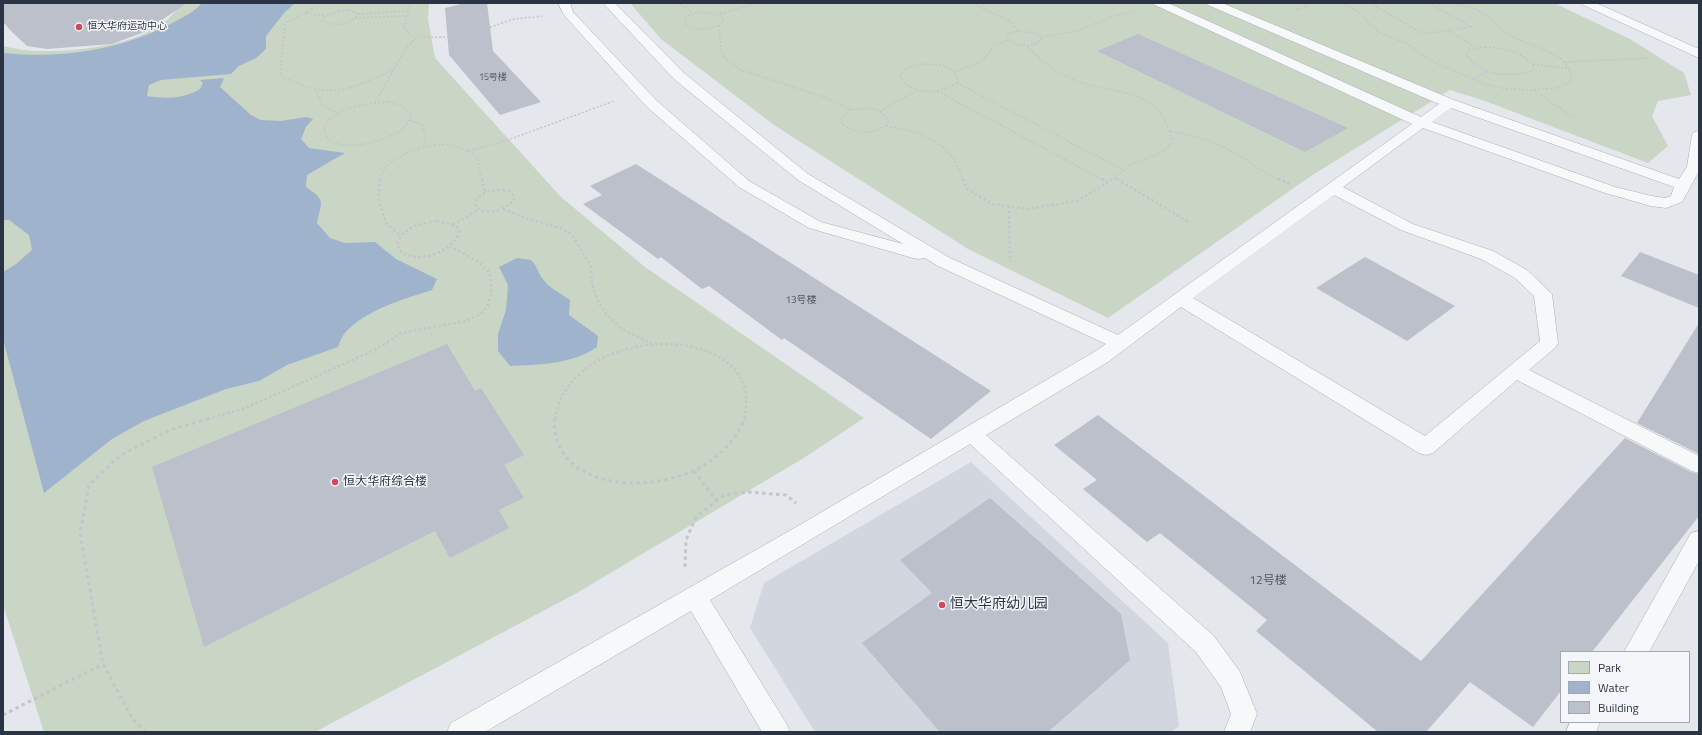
<!DOCTYPE html>
<meta charset="utf-8">
<style>
body{margin:0}
#map{position:relative;width:1702px;height:735px;overflow:hidden;background:#e4e7ec;font-family:"Titillium Web",sans-serif}
canvas{display:block}
.frame{position:absolute;inset:0;border:4px solid #2b3445;pointer-events:none}
.legend{position:absolute;left:1560px;top:651px;width:130px;height:72px;box-sizing:border-box;background:#f4f6f9;border:1px solid #a4a8b1;margin:0;padding:5px 7px;list-style:none;font-size:12px;color:#2b3445}
.legend li{display:flex;align-items:center;gap:8px;height:20px}
.legend b{width:20px;border:1px solid #a4a8b1}
</style>
<div id="map">
<canvas width="1702" height="735"></canvas>
<div class="frame"></div>
<ul class="legend">
<li><b style="height:11px;background:#c9d6c5"></b>Park</li>
<li><b style="height:11px;background:#9fb4cc"></b>Water</li>
<li><b style="height:11px;background:#bbc0ca"></b>Building</li>
</ul>
</div>
<script>
const ctx = document.querySelector('canvas').getContext('2d');
ctx.lineJoin = 'round';
function fill(path, color) {
  ctx.fillStyle = color;
  ctx.fill(path, 'evenodd');
}
function trace(path, color, width, dash) {
  ctx.strokeStyle = color;
  ctx.lineWidth = width;
  ctx.lineCap = dash ? 'butt' : 'round';
  ctx.setLineDash(dash || []);
  ctx.stroke(path);
}
function write(font, color, halo, rows, align = 'center') {
  ctx.font = font + ' "Titillium Web","Noto Sans SC",sans-serif';
  ctx.lineWidth = 3;
  ctx.setLineDash([]);
  ctx.textBaseline = 'middle';
  ctx.strokeStyle = halo;
  ctx.fillStyle = color;
  for (const [text, x, y, turn = 0] of rows) {
    ctx.save();
    ctx.translate(x, y);
    ctx.rotate((+turn || 0) * Math.PI / 180);
    ctx.textAlign = isNaN(turn) ? turn : align;
    if (halo) ctx.strokeText(text, 0, 0);
    ctx.fillText(text, 0, 0);
    ctx.restore();
  }
}
fill(new Path2D(`
 M971,462L1168,643L1179,726L1171,732H815L750,628L764,583Z`), '#d2d6de');
fill(new Path2D(`
 M181,3H429L428,19L435,58L561,197L645,267L864,418L802,459L575,594L315,732H44L3,605V46C14,48 25,51 36,51C76,52 143,46 172,15C175,11 179,8 181,3Z
 M630,3H1554L1630,39L1684,73L1691,95L1658,101L1652,116L1668,146L1648,163L1485,101L1450,90L1311,176L1108,318L968,249L774,125L661,39Z`), '#c9d6c5');
fill(new Path2D(`
 M202,3H295L284,13L266,36V49L256,58L239,66L231,74L161,80L149,85L147,96C165,99 184,99 200,89L203,83L200,80L224,78L220,87L251,115L261,120L281,121L306,117L313,119L306,127L301,139L309,148L345,153L307,175L306,187C326,201 322,200 317,223L330,238L345,243L375,242L396,259L437,279L432,290C404,299 365,310 345,333C342,336 340,342 338,347L287,365L259,381L226,389L144,421L112,439L44,493L3,339V272L16,264L32,250L29,235L9,220H3V53C61,59 123,50 174,22C184,17 195,11 202,3Z
 M517,258L531,260C538,267 537,271 542,278C549,288 560,293 570,300L569,315L598,336L597,347C573,364 538,365 510,366L498,351V334L506,310L508,285L499,267Z`), '#9fb4cc');
fill(new Path2D(`
 M3,3H187L144,32L112,44L47,49L27,46L12,32L3,22Z
 M465,3H487L493,51L541,102L500,115L449,55L445,8Z
 M1138,34L1348,128L1305,152L1097,51Z
 M636,164L991,391L931,439L784,338L782,340L709,286L702,289L661,257L658,259L583,204L602,195L590,186Z
 M1640,252L1699,275V308L1621,276Z
 M1365,257L1455,306L1407,341L1316,288Z
 M1699,323V454L1637,423Z
 M447,344L475,391L481,388L524,455L504,465L524,498L499,510L509,528L450,558L435,531L204,647L152,467Z
 M1098,415L1421,661L1625,438L1691,472L1699,474V516L1592,652H1561V691L1533,727L1470,682L1426,732H1378L1256,631L1267,620L1160,533L1147,542L1083,489L1097,480L1054,445Z
 M990,498L1121,614L1130,660L1048,732H940L862,643L932,593L900,560Z`), '#bbc0ca');
const lane = new Path2D(`
 M558,3H570L573,12L656,100L749,181L821,222L903,244L798,180L674,79L603,3H615L684,73L808,174L950,258L1118,335L1412,124L1155,5L1153,3H1168L1421,117L1439,104L1208,5L1206,3H1222L1454,100L1679,179L1687,167L1692,135L1694,132L1699,131V171L1682,202L1666,208L1651,206L1605,193L1423,128L1343,187L1413,224L1493,251L1527,270L1552,294L1558,343L1556,347L1529,370L1699,456V473L1692,471L1517,380L1433,453L1426,455L1419,453L1181,307L1108,362L986,435L1214,636L1240,672L1257,714L1250,732H1224L1231,714L1221,687L1196,652L970,444L710,600L786,723L790,732H762L691,611L485,732H447L451,723L798,526L1094,352L1106,344L938,266L925,258L919,259L913,258L809,228L739,187L646,106L564,15ZM1451,108L1674,187L1671,196L1665,198L1652,196L1615,187L1432,122ZM1334,195L1401,230L1481,259L1515,278L1534,296L1540,341L1425,436L1193,298Z
 M1581,3H1596L1699,49V58L1583,5Z
 M1699,531V561L1649,652H1624L1691,533Z
 M1570,722H1600L1596,732H1566Z`);
trace(lane, '#a9aeb7', 1);
trace(new Path2D(`
 M318,3L311,10L285,23L280,75C327,101 351,91 395,68
 M410,3L404,27L410,35C449,41 472,34 508,21C518,17 531,18 542,16
 M676,3L691,10V14
 M972,3L1011,22L1019,31
 M1342,3L1354,9L1363,16L1371,26L1380,33L1407,44L1431,61L1485,84L1507,89L1533,90L1558,88L1572,81C1570,50 1531,48 1509,35C1498,28 1490,16 1478,10C1470,6 1460,6 1451,3
 M1379,3L1372,4L1423,34L1472,27L1429,3
 M349,10L358,14C351,25 334,27 323,21L325,16L339,11Z
 M1296,10L1307,6L1306,3
 M703,12L720,15L724,20C714,31 697,32 685,24L684,19L691,14Z
 M306,13L325,16
 M358,14L408,11
 M720,14L756,3
 M355,18L406,16
 M719,25L721,51L727,60L741,70L827,98L850,110
 M1019,31L1035,33L1041,37V40C1031,49 1016,47 1007,38L1010,33Z
 M1450,31L1477,48
 M1041,37L1076,31L1111,17L1135,11
 M1027,46C1042,63 1059,74 1080,82C1122,96 1162,87 1172,143L1161,153L1132,164L1112,180
 M1485,47C1504,48 1522,51 1534,67L1533,71C1513,77 1475,77 1467,53L1470,50Z
 M1565,62L1648,58
 M919,64C933,64 959,63 957,83C953,85 949,87 945,89C931,94 905,92 900,75L906,69Z
 M1533,64L1572,69
 M955,72C975,64 983,65 994,45L1009,40
 M1474,79L1487,71
 M957,83L1125,171
 M315,90L323,105L337,114
 M1534,90L1574,118
 M937,91L1103,180
 M389,102L402,106L412,115C408,122 405,127 398,132C382,142 327,158 324,128C335,106 367,104 389,102Z
 M375,103L405,49L417,37
 M857,109C869,108 884,108 888,122C876,136 856,134 842,124V117L850,110Z
 M880,111L917,90
 M410,120L422,125L426,138L423,147
 M886,126C910,130 937,136 952,157C957,164 960,173 963,180
 M1170,131C1191,135 1211,140 1229,150C1247,159 1262,172 1280,180
 M468,151L505,141L614,101
 M1115,178L1118,180
 M380,180C382,156 432,141 452,145C461,147 470,152 477,157L482,180`), '#c2c5cb', 1.5, [2, 2]);
trace(new Path2D(`
 M380,179L378,198L386,223L400,235
 M482,179L485,193
 M963,179L967,189L992,204L1028,209L1077,201L1113,179
 M1102,179L1107,182
 M1117,179L1190,223
 M1278,179L1292,185
 M503,190L509,191L514,196V200C506,209 481,220 475,203C481,192 491,190 503,190Z
 M1009,206L1010,262
 M503,209L523,217L563,229L572,235L591,266L592,284L597,299L605,313L622,329L651,343
 M437,221L451,224L458,228L459,234C449,253 420,264 401,252L397,244C402,227 422,223 437,221Z
 M453,225L479,209
 M208,419L245,408L377,349L401,333L466,321L481,314L488,305L491,294V278L489,272L478,261L451,247
 M555,419C570,319 770,319 744,419`), '#c2c5cb', 2.5, [2.5, 2.5]);
trace(new Path2D(`
 M555,418C553,432 557,446 566,457C596,491 655,487 693,471C715,462 737,440 745,418
 M694,471L717,501
 M685,567L686,540L696,517L724,495L748,492L786,495L796,503
 M3,715L103,664
 M146,732L133,720L103,664L80,533L89,485L121,455L172,429L212,418`), '#c2c5cb', 3, [3.5, 3.5]);
fill(lane, '#f7f8fa');
for (const [x, y, r, color] of [
 [79,27,4,"#d1495b"],
 [335,482,4,"#d1495b"],
 [942,605,4,"#d1495b"]
]) {
  const dot = new Path2D();
  dot.arc(x, y, r, 0, 2 * Math.PI);
  ctx.fillStyle = color;
  ctx.fill(dot);
  trace(dot, '#f4f6f9', 1.5);
}
write('9px', '#4f5766', null, [
 ["15号楼",493,78]
]);
write('10px', '#2b3445', '#f4f6f9', [
 ["恒大华府运动中心",87,27]
], 'left');
write('10px', '#4f5766', null, [
 ["13号楼",801,301]
]);
write('12px', '#2b3445', '#f4f6f9', [
 ["恒大华府综合楼",343,482]
], 'left');
write('12px', '#4f5766', null, [
 ["12号楼",1268,581]
]);
write('14px', '#2b3445', '#f4f6f9', [
 ["恒大华府幼儿园",950,605]
], 'left');
</script>
